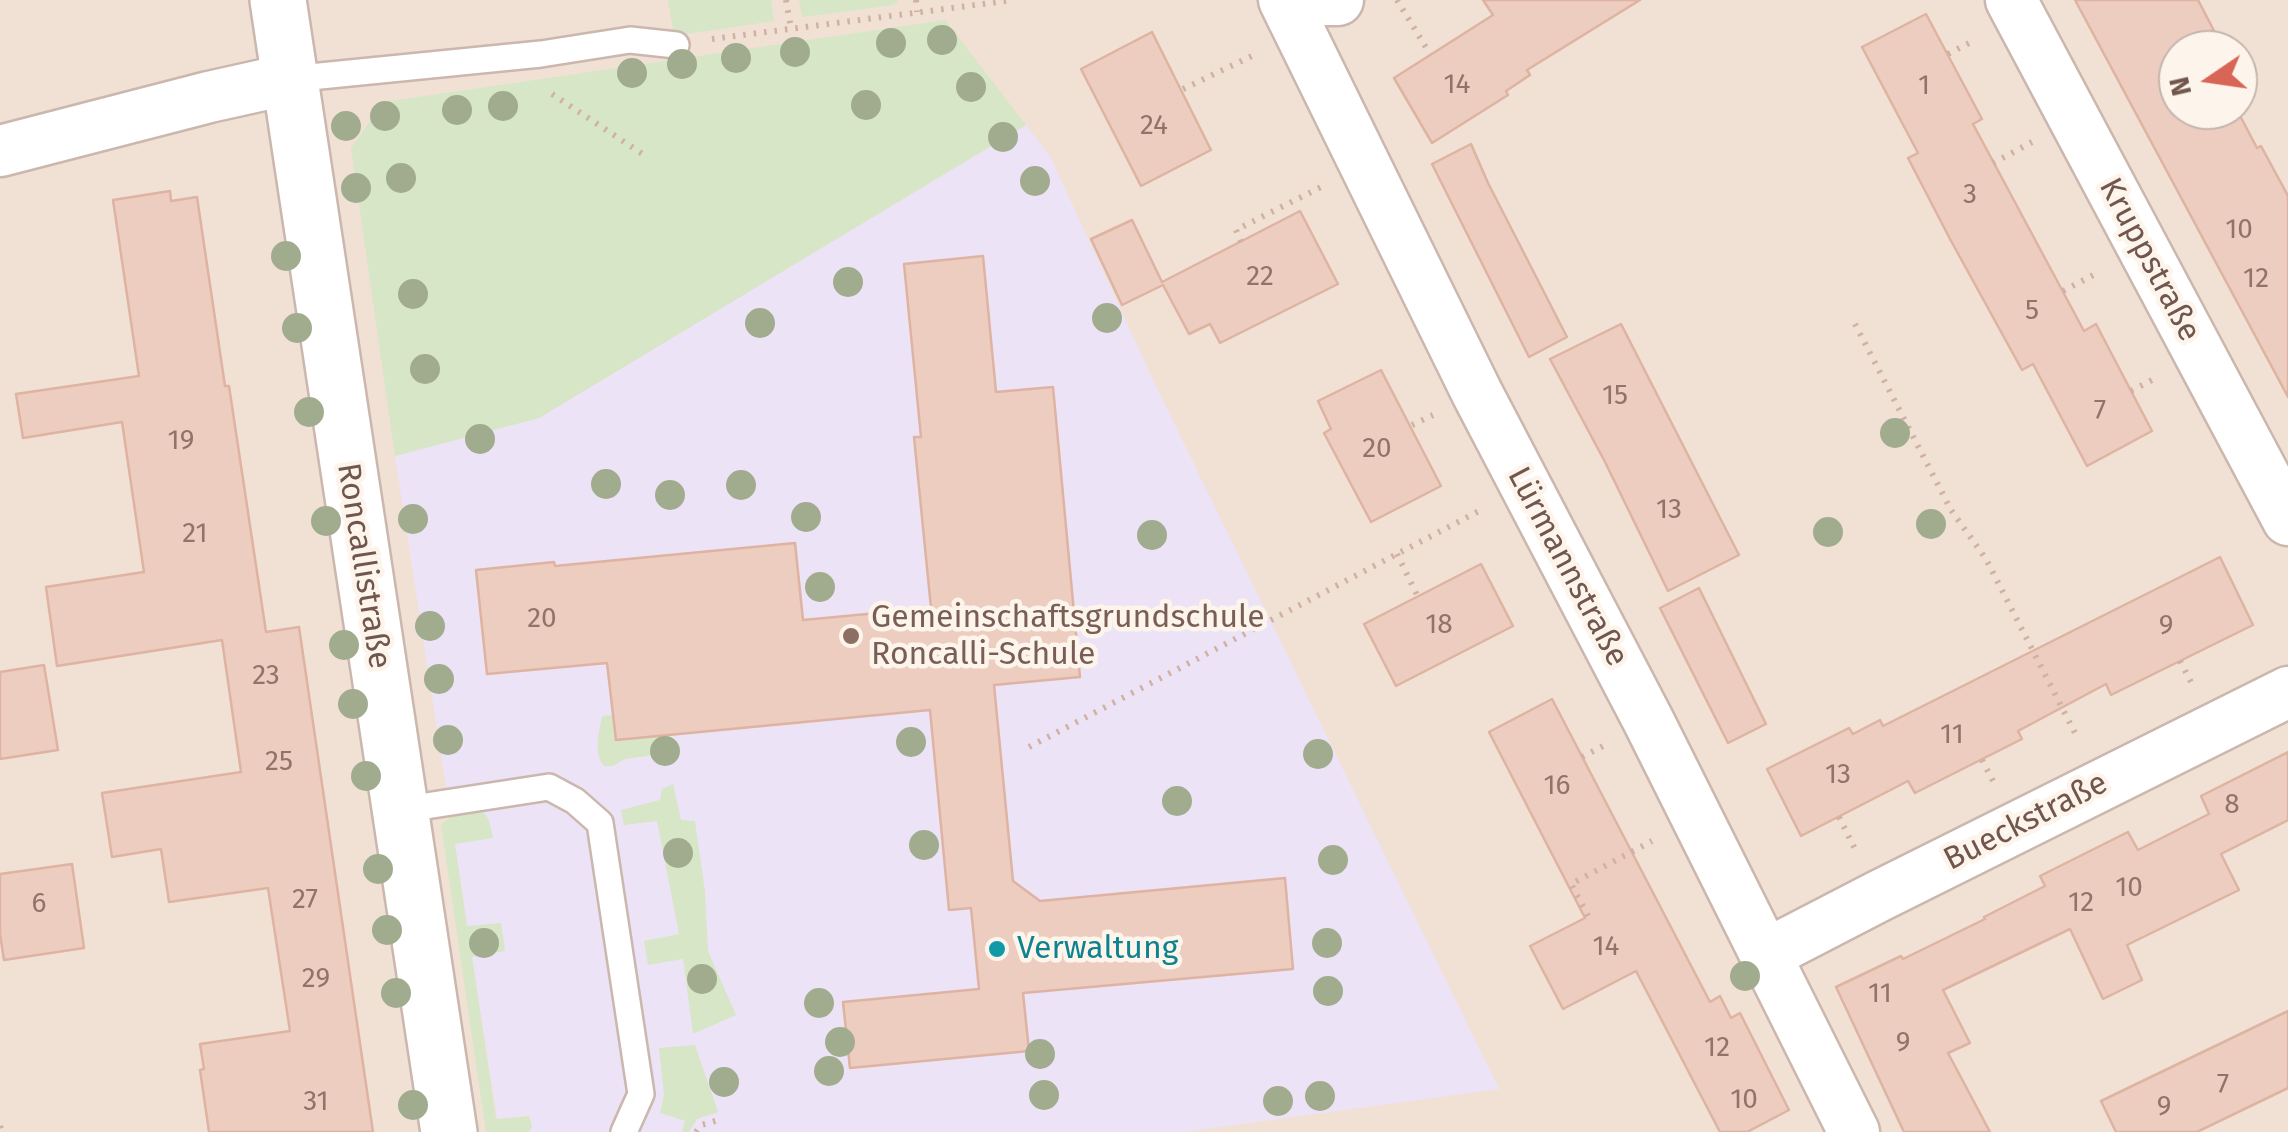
<!DOCTYPE html>
<meta charset="utf-8">
<style>
body{margin:0}
#map{position:relative;width:2288px;height:1132px;overflow:hidden;background:#faf0e6;font-family:"Fira Sans",sans-serif}
canvas{display:block}
.north{position:absolute;left:2158px;top:30px;width:100px;height:100px;box-sizing:border-box;background:#fdf5ec;border:2px solid #c5b5ac;border-radius:50%;rotate:257deg;font-size:28px;font-weight:700;line-height:40px;text-align:center;color:#71564d}
.north::after{content:'';display:block;margin:auto;width:35px;height:45px;background:#d86657;clip-path:polygon(50% 0,100% 100%,50% 72%,0 100%)}
</style>
<div id="map">
<canvas width="2288" height="1132"></canvas>
<div class="north">N</div>
</div>
<script>
const ctx = document.querySelector('canvas').getContext('2d');
ctx.lineJoin = 'round';
function fill(path, color) {
  ctx.fillStyle = color;
  ctx.fill(path, 'evenodd');
}
function trace(path, color, width, dash) {
  ctx.strokeStyle = color;
  ctx.lineWidth = width;
  ctx.lineCap = dash ? 'butt' : 'round';
  ctx.setLineDash(dash || []);
  ctx.stroke(path);
}
function write(font, color, halo, rows, align = 'center') {
  ctx.font = font + ' "Fira Sans",sans-serif';
  ctx.lineWidth = 9;
  ctx.setLineDash([]);
  ctx.textBaseline = 'middle';
  ctx.strokeStyle = halo;
  ctx.fillStyle = color;
  for (const [text, x, y, turn = 0] of rows) {
    ctx.save();
    ctx.translate(x, y);
    ctx.rotate((+turn || 0) * Math.PI / 180);
    ctx.textAlign = isNaN(turn) ? turn : align;
    if (halo) ctx.strokeText(text, 0, 0);
    ctx.fillText(text, 0, 0);
    ctx.restore();
  }
}
fill(new Path2D(`
 M0,0H2288V1132H0ZM2178,50H2238V110H2178Z`), '#f1e1d5');
fill(new Path2D(`
 M1026,125L1051,158L1153,380L1499,1089L1183,1132H499L395,456L539,418Z`), '#ede3f6');
fill(new Path2D(`
 M668,0H771L774,21L674,36Z
 M799,0H898L894,5L802,17Z
 M945,20L1026,125L539,418L395,456L351,148L384,102Z
 M613,715L617,740L666,735L669,753L625,759L613,766H604C593,752 599,733 602,716Z
 M673,784L681,820L695,821L705,892L708,951L736,1015L693,1034L683,959L648,965L644,941L679,934L657,821L624,825L621,810L660,800L662,789Z
 M478,813H484L489,820L493,838L455,844L467,926L501,923L505,951L472,957L496,1119L529,1116L532,1126L529,1132H486L441,825L450,817Z
 M695,1045L718,1112L697,1119L689,1132H682L685,1121L660,1113L664,1095L659,1048Z`), '#d6e6c6');
const building = new Path2D(`
 M1483,0H1640L1527,70L1530,75L1506,91L1508,95L1432,143L1394,78L1493,15Z
 M2075,0H2198L2224,50H2178V110H2237L2257,148L2261,146L2288,196V397Z
 M1926,14L1982,119L1973,124L2084,331L2096,324L2152,431L2087,466L2033,364L2022,370L1950,239L1908,158L1918,153L1862,47Z
 M1152,32L1211,150L1141,186L1081,69Z
 M1471,144L1488,183L1567,337L1529,357L1432,164Z
 M170,191L171,201L197,197L225,386H229L266,632L299,627L373,1132H209L200,1070L204,1069L200,1044L290,1031L268,888L169,902L161,849L112,857L102,793L241,772L222,640L57,666L46,587L144,572L122,422L23,438L16,394L139,376L113,200Z
 M1300,211L1338,284L1220,343L1210,324L1189,334L1163,285L1122,305L1091,239L1132,220L1162,282Z
 M983,256L996,392L1053,387L1080,677L994,685L1013,881L1040,901L1285,878L1293,969L1023,993L1029,1051L850,1068L843,1002L979,989L971,908L949,910L930,710L616,740L607,663L487,674L476,570L554,562L555,566L795,543L803,620L931,608L914,437H921L904,264Z
 M1621,324L1739,555L1668,591L1605,462L1550,359Z
 M1381,370L1441,486L1371,522L1324,433L1331,429L1318,401Z
 M2220,557L2253,625L2111,695L2106,684L2018,731L2022,739L1915,793L1908,781L1801,836L1767,769L1849,728L1853,734L1880,720L1883,726Z
 M1481,564L1513,626L1396,686L1364,624Z
 M1699,588L1766,724L1728,743L1660,608Z
 M44,665L58,750L0,759V672Z
 M1552,699L1710,1002L1720,996L1731,1018L1740,1013L1789,1110L1747,1132H1720L1636,971L1563,1009L1530,946L1585,918L1489,732Z
 M2288,752V820L2221,854L2239,890L2127,945L2142,980L2103,999L2070,929L1943,990L1970,1043L1948,1053L1990,1132H1904L1836,987L1901,956L1903,959L1985,919L1984,917L2045,886L2040,876L2128,832L2138,850L2209,814L2201,796Z
 M72,864L84,948L4,960L0,934V874Z
 M2288,1011V1088L2197,1132H2116L2101,1101Z`);
fill(building, '#edcdc0');
trace(building, '#deb3a2', 2.5);
const service = new Path2D(`
 M290,79L541,54L630,40L676,45
 M400,810L549,787L575,801L600,823L641,1094L624,1132`);
const minor = new Path2D(`
 M1284,0L1477,393L1649,722L1854,1132
 M1306,0H1338
 M2011,0L2288,520
 M0,151L209,97L290,79
 M1765,955L1879,896L2288,692`);
const tertiary = new Path2D(`
 M278,0L449,1132`);
trace(service, '#cbb7ad', 30);
trace(minor, '#cbb7ad', 55);
trace(tertiary, '#cbb7ad', 60);
trace(new Path2D(`
 M786,0L791,28
 M916,0L917,12
 M1397,0L1430,54
 M712,39L1014,0
 M1948,54L1973,41
 M1183,89L1254,55
 M552,94L647,157
 M1993,163L2032,142
 M1241,242L1236,230L1321,187
 M2063,291L2097,273
 M1855,324L1951,510L1986,559L2078,739
 M2131,391L2156,378
 M1412,425L1433,415
 M1397,554L1418,597
 M2180,661L2191,682
 M1029,747L1479,511
 M1582,757L1603,746
 M1982,760L1993,781
 M1839,817L1856,851
 M1588,916L1571,884L1652,841
 M0,1126L2,1132
 M696,1132L701,1125L719,1120`), '#d1b1a4', 6, [2.5, 8]);
trace(service, '#fff', 25);
trace(minor, '#fff', 50);
trace(tertiary, '#fff', 55);
ctx.fillStyle = '#a1ac8f';
for (const [x, y] of [
 [942,40],
 [891,43],
 [795,52],
 [736,58],
 [682,64],
 [632,73],
 [971,87],
 [866,105],
 [503,106],
 [457,110],
 [385,116],
 [346,126],
 [1003,137],
 [401,178],
 [1035,181],
 [356,188],
 [286,256],
 [848,282],
 [413,294],
 [1107,318],
 [760,323],
 [297,328],
 [425,369],
 [309,412],
 [1895,433],
 [480,439],
 [606,484],
 [741,485],
 [670,495],
 [806,517],
 [413,519],
 [326,521],
 [1931,524],
 [1828,532],
 [1152,535],
 [820,587],
 [430,626],
 [344,645],
 [439,679],
 [353,704],
 [448,740],
 [911,742],
 [665,751],
 [1318,754],
 [366,776],
 [1177,801],
 [924,845],
 [678,853],
 [1333,860],
 [378,869],
 [387,930],
 [484,943],
 [1327,943],
 [1745,976],
 [702,979],
 [1328,991],
 [396,993],
 [819,1003],
 [840,1042],
 [1040,1054],
 [829,1071],
 [724,1082],
 [1044,1095],
 [1320,1096],
 [1278,1101],
 [413,1105]
]) {
  ctx.beginPath();
  ctx.arc(x, y, 15, 0, 2 * Math.PI);
  ctx.fill();
}
for (const [x, y, r, color] of [
 [851,636,10,"#8d6e63"],
 [997,949,10,"#0f9aa8"]
]) {
  const dot = new Path2D();
  dot.arc(x, y, r, 0, 2 * Math.PI);
  ctx.fillStyle = color;
  ctx.fill(dot);
  trace(dot, '#fdf5ec', 4);
}
write('28px', '#90746a', null, [
 ["14",1457,85],
 ["1",1924,86],
 ["24",1154,126],
 ["3",1970,195],
 ["10",2239,230],
 ["22",1260,277],
 ["12",2256,279],
 ["5",2032,311],
 ["15",1615,396],
 ["7",2100,411],
 ["19",181,441],
 ["20",1377,449],
 ["13",1669,510],
 ["21",195,534],
 ["20",542,619],
 ["18",1439,625],
 ["9",2166,626],
 ["23",266,676],
 ["11",1952,735],
 ["25",279,762],
 ["13",1838,775],
 ["16",1557,786],
 ["8",2232,805],
 ["10",2129,888],
 ["27",305,900],
 ["12",2081,903],
 ["6",39,904],
 ["14",1606,947],
 ["29",316,979],
 ["11",1880,994],
 ["9",1903,1043],
 ["12",1717,1048],
 ["7",2223,1085],
 ["10",1744,1100],
 ["31",316,1102],
 ["9",2164,1107]
]);
write('32px', '#71564d', '#fdf5ec', [
 ["Kruppstraße",2149,260,62],
 ["Roncallistraße",363,566,81],
 ["Lürmannstraße",1567,567,62],
 ["Bueckstraße",2026,822,-27]
]);
write('32px', '#785e54', '#fdf5ec', [
 ["Gemeinschaftsgrundschule",871,618],
 ["Roncalli-Schule",871,655]
], 'left');
write('32px', '#0d838f', '#fdf5ec', [
 ["Verwaltung",1017,949]
], 'left');
</script>
